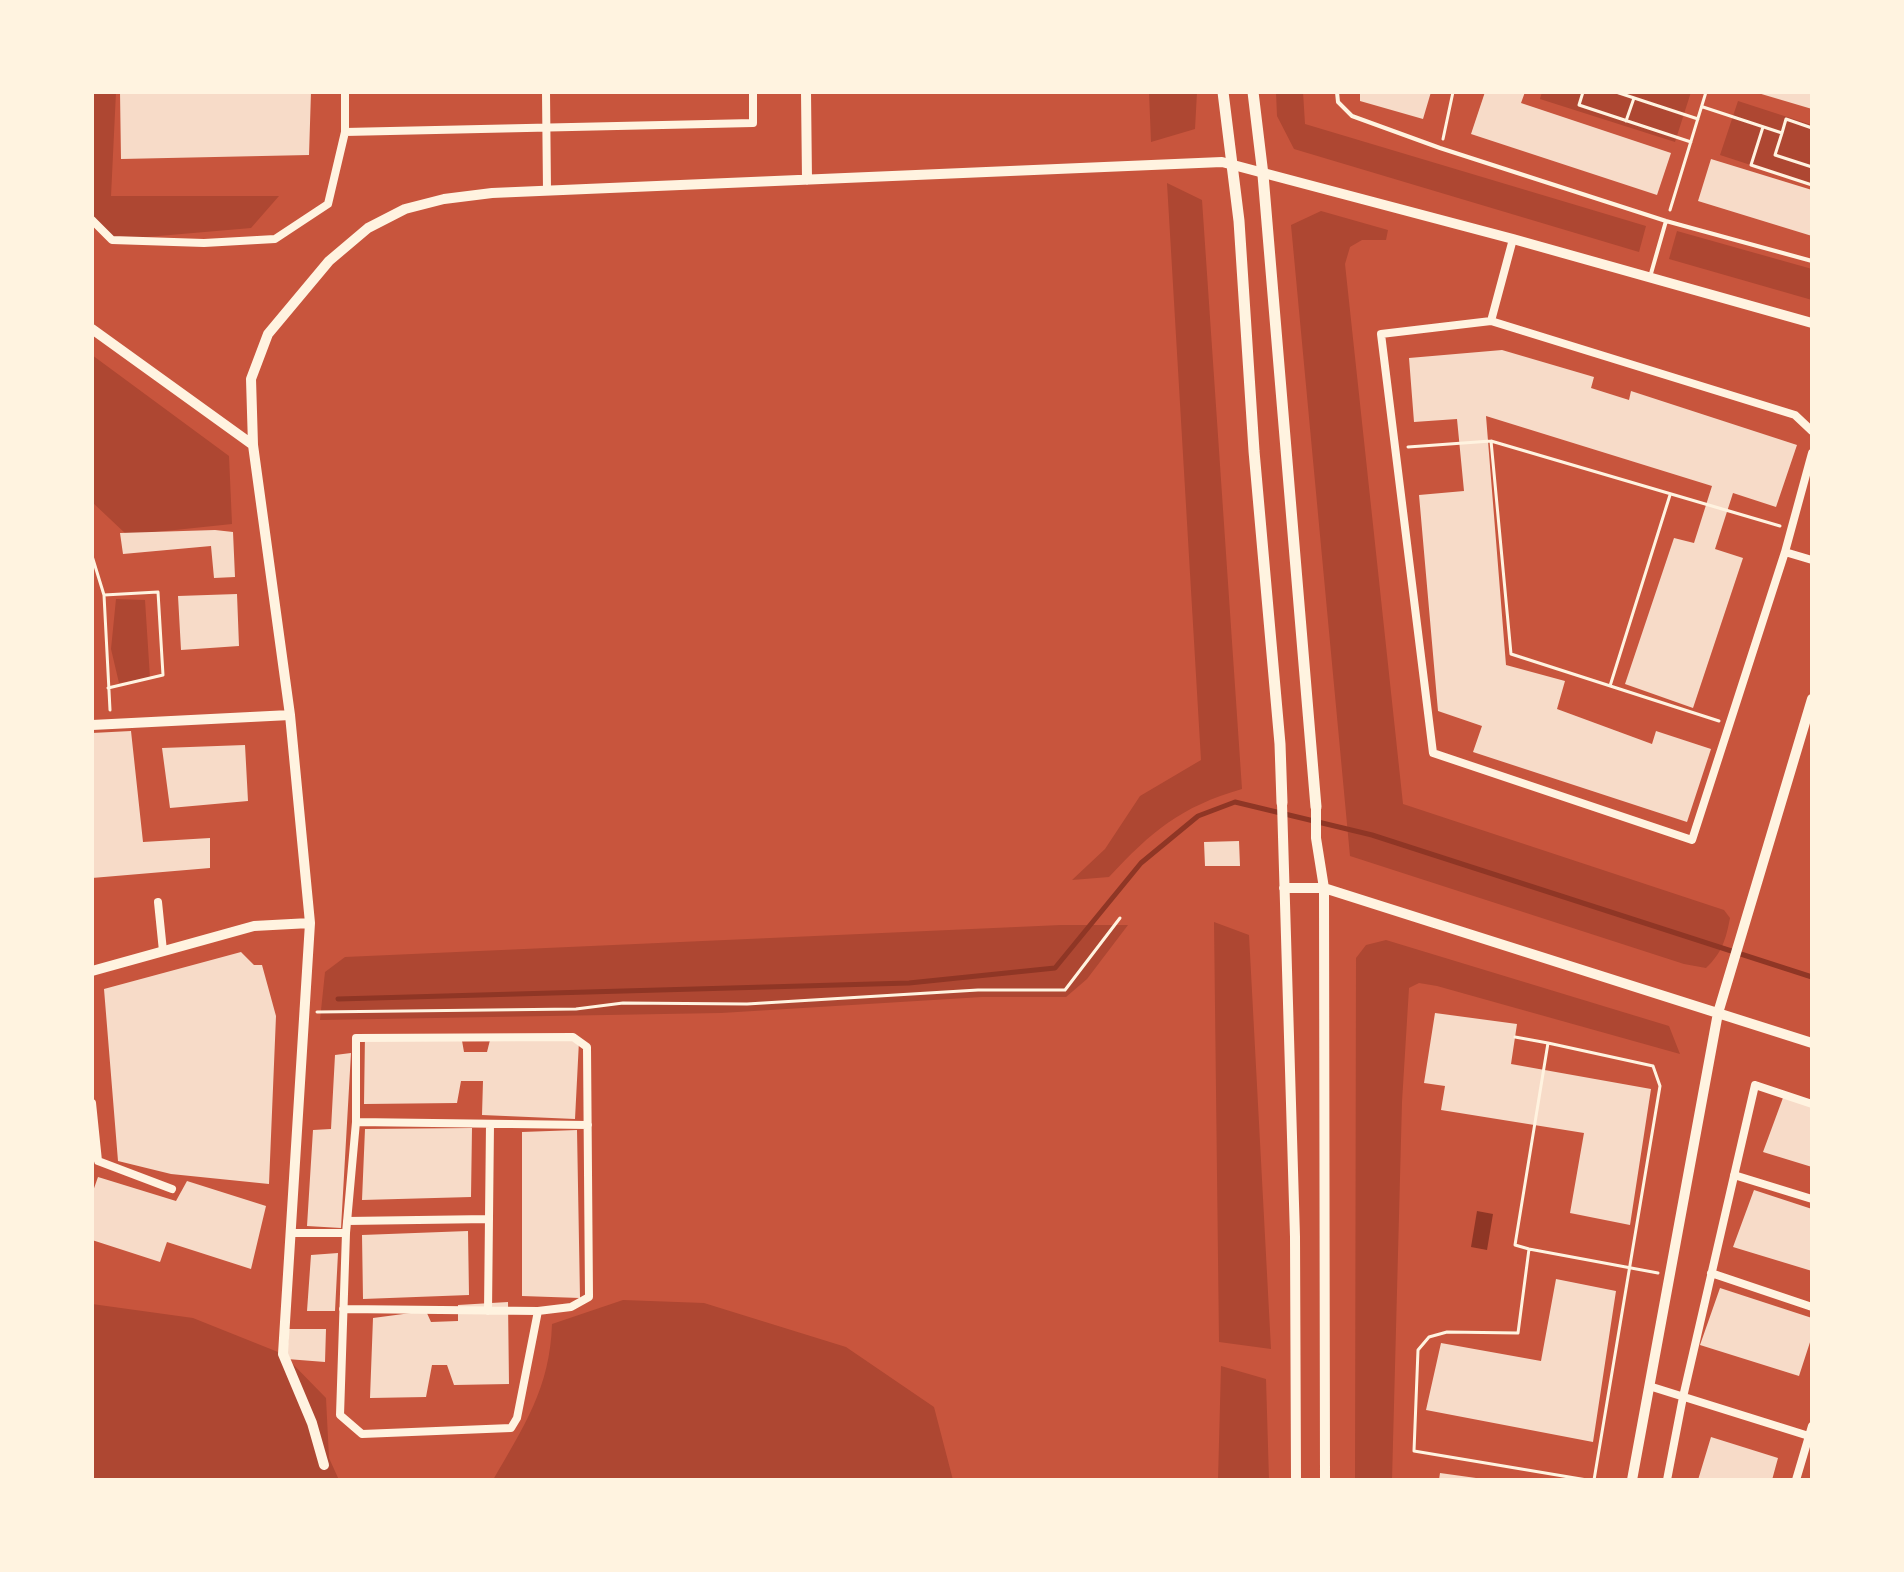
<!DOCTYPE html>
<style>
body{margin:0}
#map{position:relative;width:1904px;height:1572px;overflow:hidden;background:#c8553d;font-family:"DejaVu Sans",sans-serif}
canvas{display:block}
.frame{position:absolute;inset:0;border:94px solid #fff3e0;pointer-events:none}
</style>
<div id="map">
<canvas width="1904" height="1572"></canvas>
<div class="frame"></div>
</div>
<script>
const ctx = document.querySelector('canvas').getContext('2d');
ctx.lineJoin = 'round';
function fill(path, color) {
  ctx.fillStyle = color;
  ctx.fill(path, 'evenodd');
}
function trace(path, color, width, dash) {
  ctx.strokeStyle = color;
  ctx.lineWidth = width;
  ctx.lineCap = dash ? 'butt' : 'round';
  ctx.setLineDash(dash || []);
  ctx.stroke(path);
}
fill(new Path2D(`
 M92,92H116L111,196H279L251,228L112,240L92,220Z
 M1149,92H1197L1195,129L1151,142Z
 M1276,92H1303L1305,124L1646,226L1639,252L1294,149L1277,116Z
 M1542,92H1691L1675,142L1540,99Z
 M1738,101L1812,125V185L1720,155Z
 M1167,183L1202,200L1242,789C1180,807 1152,831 1109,877L1072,880L1105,849L1140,796L1201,760Z
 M1321,211L1388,230L1386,240H1362L1350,247L1345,264L1403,804L1724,910L1730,918C1726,939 1722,953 1706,968L1684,964L1350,856L1291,225Z
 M1677,231L1812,269V300L1669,259Z
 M92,355L229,456L232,524L127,535L92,502Z
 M116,599L145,600L150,678L119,683L111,649Z
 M1214,922L1249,935L1271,1349L1219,1342Z
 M1061,925H1128L1087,979L1066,997H982L721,1013L320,1020L325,972L345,957Z
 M1386,940L1669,1026L1680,1054L1437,986L1419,983L1409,988L1402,1102L1392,1480H1355L1356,958L1366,945Z
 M623,1300L704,1303L846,1347L934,1407L953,1480H493C524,1426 550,1388 552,1324Z
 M92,1304L193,1318L283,1354L326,1398L329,1458L339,1480H92Z
 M1221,1366L1266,1379L1269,1480H1218Z`), '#ae4732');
fill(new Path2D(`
 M1477,1211L1493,1214L1487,1250L1471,1247Z`), '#8f3625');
trace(new Path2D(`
 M338,999L909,983L1055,968L1141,863L1198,816L1235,802L1372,835L1812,977`), '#8f3625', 5);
fill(new Path2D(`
 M120,92H311L309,155L121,159Z
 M1360,92H1431L1423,119L1360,101Z
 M1485,92H1525L1521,103L1671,153L1657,195L1471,134Z
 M1812,92V109L1758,93V92Z
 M1711,159L1812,190V236L1698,201Z
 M1502,350L1594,377L1591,388L1629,400L1631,391L1797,445L1776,507L1733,493L1715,549L1743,558L1693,708L1625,684L1674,538L1694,543L1712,486L1486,416L1506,665L1565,681L1557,709L1652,744L1656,731L1711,749L1687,822L1473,752L1482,726L1438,711L1419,495L1464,491L1457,419L1414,422L1409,358Z
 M215,530L233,532L235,577L214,578L211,546L123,554L120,533Z
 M237,594L239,646L181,650L178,596Z
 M131,731L143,842L210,838V868L92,878V733Z
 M245,745L248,801L170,808L162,748Z
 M1239,841L1240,866H1205L1204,842Z
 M241,952L254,965H262L276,1016L269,1184L171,1174L118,1161L104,989Z
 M1435,1013L1517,1024L1511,1064L1651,1089L1630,1225L1570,1213L1584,1133L1441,1110L1445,1086L1424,1083Z
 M365,1034L461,1035L464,1052H487L490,1040L579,1041L575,1119L482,1115L483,1081H461L457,1103L364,1104Z
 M351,1053L341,1228L307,1226L313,1130L331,1129L335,1055Z
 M1784,1095L1812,1104V1167L1763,1152Z
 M472,1128L471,1197L362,1200L365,1129Z
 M577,1130L580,1298L522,1296V1132Z
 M98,1177L176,1201L187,1181L266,1206L251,1269L167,1242L160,1262L92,1240V1194Z
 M1754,1190L1812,1209V1271L1733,1247Z
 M468,1231L469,1295L363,1299L362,1235Z
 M338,1253L335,1311H307L311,1255Z
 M1556,1279L1616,1291L1593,1442L1426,1410L1441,1343L1541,1361Z
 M1720,1288L1812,1318V1336L1799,1376L1700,1345Z
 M508,1302L509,1384L454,1385L447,1365H432L426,1397L370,1398L373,1318L426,1311L431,1322L458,1321V1305Z
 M289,1329H326L325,1362L287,1359Z
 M1711,1437L1778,1458L1772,1480H1698Z
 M1440,1473L1476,1478V1480H1439Z`), '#f7dbc8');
trace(new Path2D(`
 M1583,92L1579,105L1691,142
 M1616,92L1698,119
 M1703,107L1782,133L1786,119L1812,128
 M1626,121L1634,98
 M1763,127L1751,165L1812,185
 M1782,133L1775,155L1812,167
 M1443,139L1453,92
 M1670,210L1706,92
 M1491,441L1511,654L1719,721
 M1408,447L1491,441L1780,526
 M92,556L104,595L110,710
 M104,595L158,592L163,675L108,688
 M1610,686L1670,495
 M317,1012L576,1009L623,1003L747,1004L978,990H1065L1120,918
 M1515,1037L1548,1043
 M1529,1249L1518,1333L1447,1332L1429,1337L1418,1350L1414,1451L1587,1480
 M1594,1480L1660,1086L1653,1066L1548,1043L1515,1245L1529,1249L1658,1273`), '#fff3e0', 3);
trace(new Path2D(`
 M1337,92L1338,102L1352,116L1440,148L1666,221L1812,261
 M1650,277L1666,221`), '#fff3e0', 4);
trace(new Path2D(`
 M345,92V132L753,123V92
 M546,92L547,191
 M92,220L112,240L204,243L275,239L328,204L345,132
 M1491,321L1513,239
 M1812,431L1795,415L1491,321L1381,334L1433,753L1692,840L1785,552L1812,453
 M1785,552L1812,560
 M158,902L163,951
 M92,1103L98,1161L172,1189
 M356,1122L588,1125
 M1734,1175L1812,1199
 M347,1221L489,1219
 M291,1233H346L356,1122V1038L573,1037L587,1047L589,1297L571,1307L538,1311L517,1418L511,1428L362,1434L340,1415L346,1233
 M1711,1273L1812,1307
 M343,1309L538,1311
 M488,1311L490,1124
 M1649,1386L1812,1437
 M1667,1480L1683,1397L1755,1085L1812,1104
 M1796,1480L1812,1426`), '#fff3e0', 8);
trace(new Path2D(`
 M806,92L807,180
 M92,329L253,445
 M92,725L290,715
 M1282,803L1295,1237L1296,1480
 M1316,807V838L1324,888L1325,1480
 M1284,888H1324L1812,1043
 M92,971L254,926L310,923
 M324,1465L312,1423L283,1354L310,923L290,715L253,445L251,379L268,334L329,261L368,228L405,209L444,199L492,193L1222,162L1513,239L1812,323
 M1632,1480L1718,1013L1812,699`), '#fff3e0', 10);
trace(new Path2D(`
 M1223,92L1239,221L1254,451L1280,744L1282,803
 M1253,92L1263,175L1316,807`), '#fff3e0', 11);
</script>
